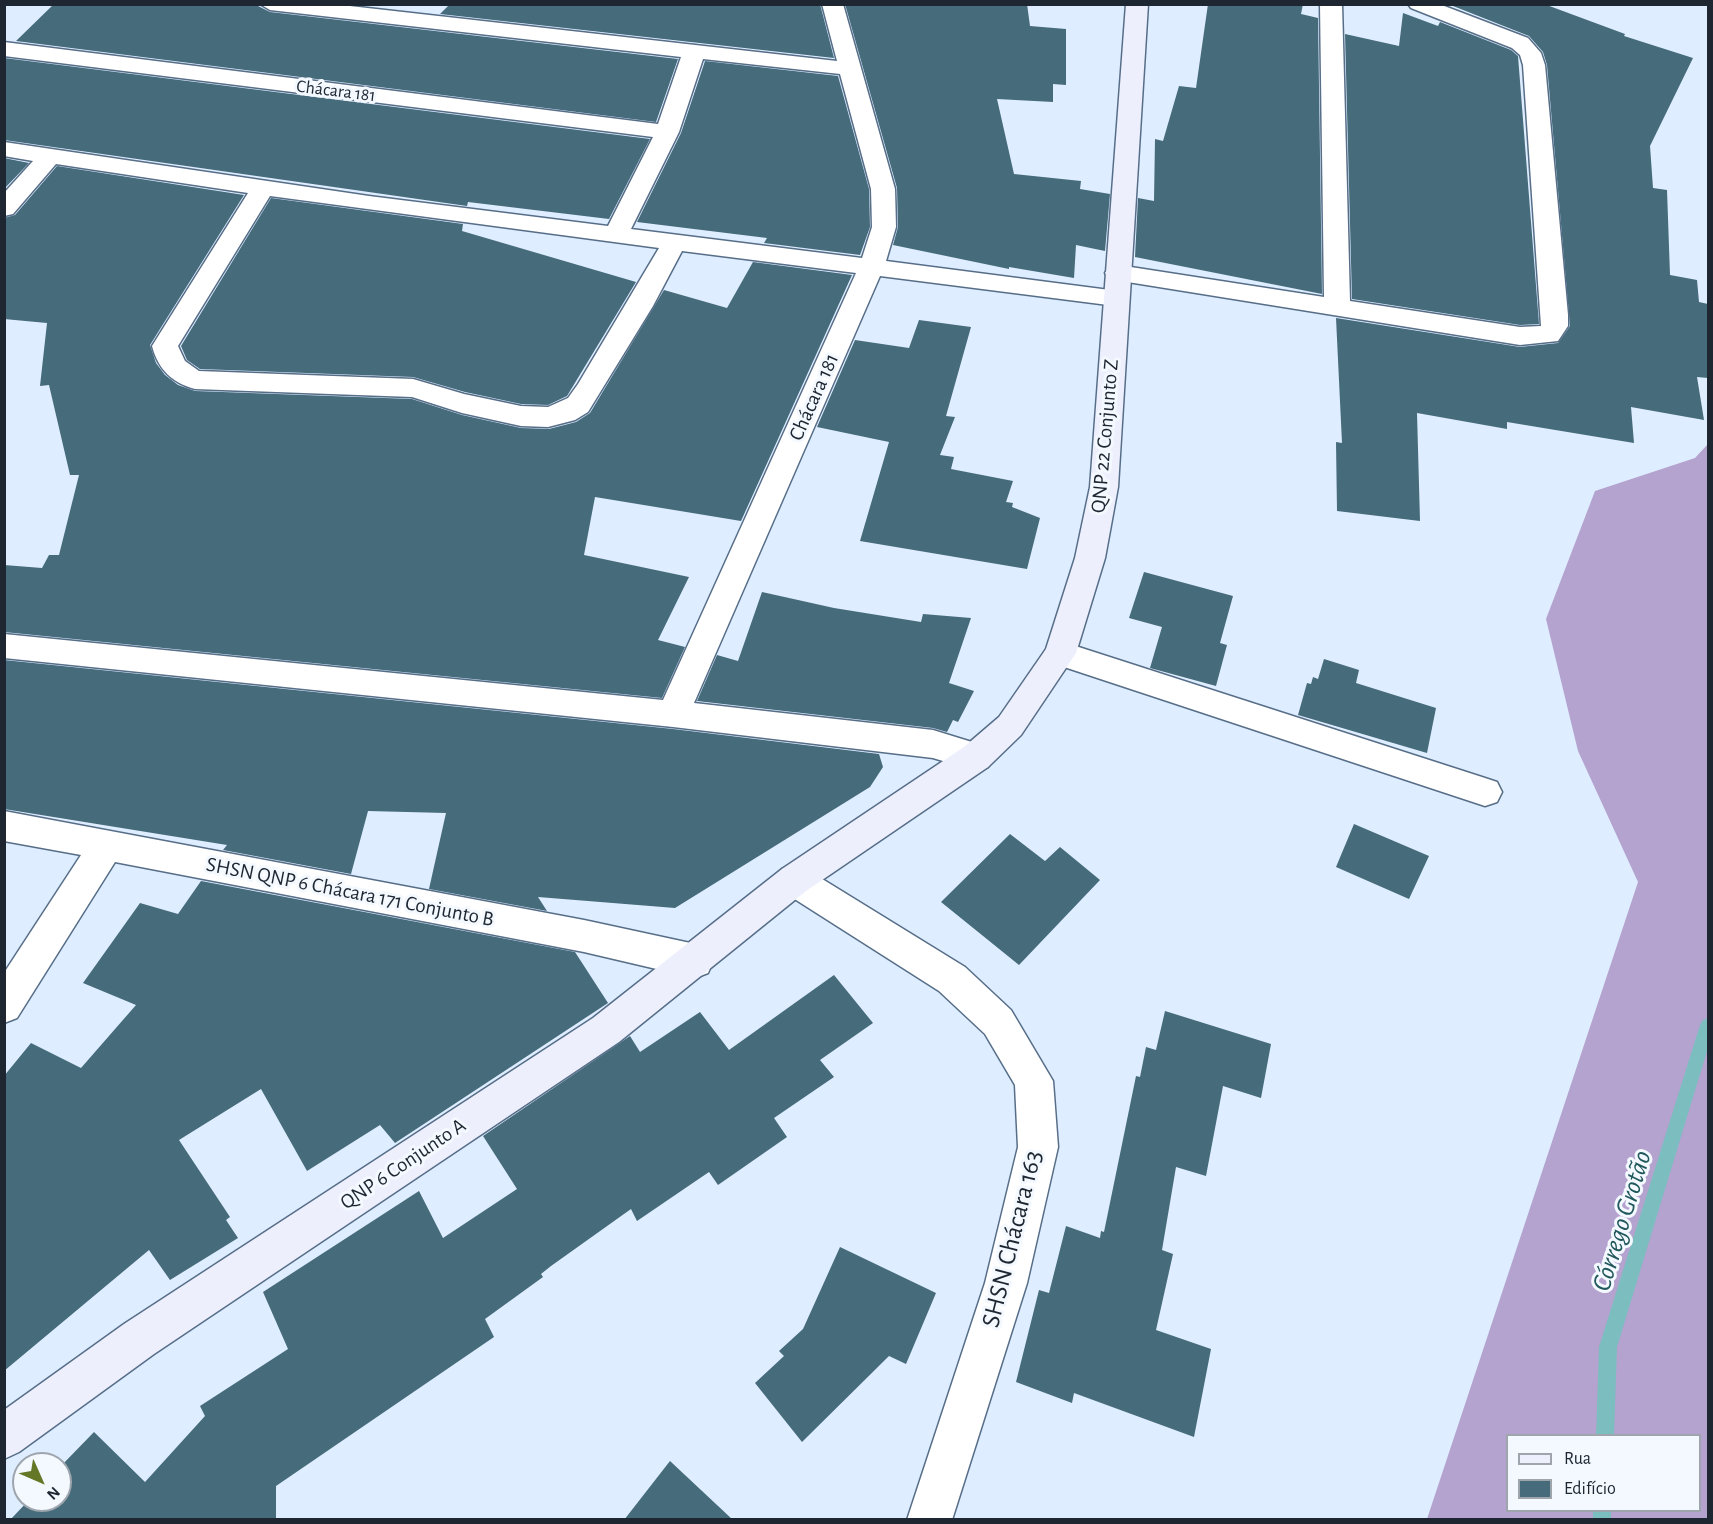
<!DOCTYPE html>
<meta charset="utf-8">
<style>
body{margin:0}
#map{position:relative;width:1713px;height:1524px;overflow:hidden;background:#deedff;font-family:"Alegreya Sans",sans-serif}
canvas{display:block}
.frame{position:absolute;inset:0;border:6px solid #1d2631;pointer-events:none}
.legend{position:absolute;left:1506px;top:1434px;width:195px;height:78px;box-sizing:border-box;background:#f4f9ff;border:2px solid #9ea5ad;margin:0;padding:8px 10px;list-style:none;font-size:18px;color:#1d2631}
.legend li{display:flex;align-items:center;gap:12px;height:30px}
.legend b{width:30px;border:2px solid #9ea5ad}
.north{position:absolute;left:12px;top:1452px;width:60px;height:60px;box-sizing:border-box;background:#f4f9ff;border:2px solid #9ea5ad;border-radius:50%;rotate:135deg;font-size:16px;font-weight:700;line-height:24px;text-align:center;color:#1d2631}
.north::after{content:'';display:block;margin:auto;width:21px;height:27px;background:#647727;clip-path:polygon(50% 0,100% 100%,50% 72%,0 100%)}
</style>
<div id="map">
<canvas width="1713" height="1524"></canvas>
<div class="frame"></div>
<ul class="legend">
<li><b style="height:8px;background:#edeffd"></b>Rua</li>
<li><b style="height:16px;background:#466b7a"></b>Edifício</li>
</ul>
<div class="north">N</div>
</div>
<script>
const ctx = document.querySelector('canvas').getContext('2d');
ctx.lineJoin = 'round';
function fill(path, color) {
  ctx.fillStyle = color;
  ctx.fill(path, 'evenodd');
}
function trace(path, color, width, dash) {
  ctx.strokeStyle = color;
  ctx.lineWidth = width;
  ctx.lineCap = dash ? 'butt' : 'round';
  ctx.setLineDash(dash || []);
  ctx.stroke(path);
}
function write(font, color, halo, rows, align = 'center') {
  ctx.font = font + ' "Alegreya Sans",sans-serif';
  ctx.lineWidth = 6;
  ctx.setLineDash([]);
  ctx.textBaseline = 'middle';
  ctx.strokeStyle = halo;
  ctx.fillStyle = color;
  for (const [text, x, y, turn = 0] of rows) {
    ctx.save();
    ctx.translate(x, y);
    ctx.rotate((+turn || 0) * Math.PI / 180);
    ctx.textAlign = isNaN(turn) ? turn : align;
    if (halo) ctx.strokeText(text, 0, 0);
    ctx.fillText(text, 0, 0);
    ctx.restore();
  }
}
fill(new Path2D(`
 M1708,444V1519H1427L1638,882L1578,751L1546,619L1595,491L1695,458ZM1508,1436H1700V1510H1508Z`), '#b4a2cf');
fill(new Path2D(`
 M1708,1018V1048L1617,1347L1614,1436H1596L1599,1347L1700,1025L1703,1020Z
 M1593,1510H1611V1520H1593Z`), '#7cbdc0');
fill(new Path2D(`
 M54,4H254L270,12L678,59L656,122L16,41Z
 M450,4H820L834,58L440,14Z
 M845,4H1027L1030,26L1066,29V85L1053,84V102L997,99L1014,174L1081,181L1080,189L1110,194L1105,251L1076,245L1074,278L1009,267V269L893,245L898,227L897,188Z
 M1208,4H1303L1301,14L1318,18L1322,294L1135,257L1138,198L1154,201L1155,139L1163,141L1179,86L1196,88Z
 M1448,4H1544L1625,34L1624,36L1693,58L1650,146L1653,188L1667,190L1670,275L1697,280L1699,302L1708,304V378L1697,377L1704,420L1631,407L1634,443L1507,422V429L1417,413L1420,521L1337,511L1336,442L1342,443L1336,318L1520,347L1558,343L1570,326L1547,65L1543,52L1529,36Z
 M1403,13L1438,26L1440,22L1511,50L1518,56L1539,324L1520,325L1352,299L1345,34L1399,46Z
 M4,58L650,139L609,219L468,202L467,206L4,140Z
 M705,61L838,76L869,189L870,227L860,255L764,243L767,238L637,222L681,133Z
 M4,158L29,163L4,189Z
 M57,166L244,195L150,345L156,363L165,375L178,385L195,391L412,399L462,415L521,428L549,429L576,422L590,413L664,290L727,308L753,262L852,275L741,521L595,497L584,555L689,577L658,640L685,647L662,698L4,632V565L42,568L49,555H59L79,475H70L49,385L40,386L47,323L4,319V218L15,215Z
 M271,198L463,224L462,231L636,282L567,396L548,405L521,404L465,392L413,377L200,369L187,360L181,346Z
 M919,320L971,327L946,416L955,417L940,455L954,457L951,469L1013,481L1006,502L1013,503L1012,507L1040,518L1027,569L860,541L889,442L817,427L855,340L909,348Z
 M1144,572L1233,596L1220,643L1227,645L1216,686L1150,668L1162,627L1129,618Z
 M762,592L834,608L921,622L923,614L971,618L949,683L974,691L958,722L953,720L947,732L933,728L697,701L717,655L738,661Z
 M1324,659L1359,670L1356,683L1436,708L1427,753L1298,715L1307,683L1311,684L1313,677L1318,679Z
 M4,660L673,729L879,754L883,767L870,787L675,908L538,897L547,911L429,889L446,813L368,811L351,874L223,850L227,845L4,809Z
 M1354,824L1429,856L1409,899L1336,867Z
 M1010,834L1045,861L1060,847L1100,880L1019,965L941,902Z
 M201,881L575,952L608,1003L395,1143L380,1125L307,1171L261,1089L179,1140L230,1217L226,1220L238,1238L170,1280L149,1250L4,1371V1076L31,1043L81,1068L136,1005L83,983L140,903L178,914Z
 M834,975L873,1023L820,1060L834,1077L774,1118L787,1137L718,1185L709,1172L637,1221L631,1209L551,1266L541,1274L543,1277L485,1319L494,1337L276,1486V1520H10L29,1500H60V1467L94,1432L145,1482L205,1416L200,1406L288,1349L263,1292L419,1191L443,1238L517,1189L483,1136L630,1036L640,1052L700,1012L729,1050Z
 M1165,1011L1271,1044L1261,1098L1223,1086L1206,1176L1176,1167L1162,1250L1173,1254L1156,1330L1211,1349L1194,1437L1074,1393L1072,1403L1016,1382L1039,1290L1049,1293L1066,1226L1100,1238L1101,1231L1104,1232L1136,1076L1140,1077L1146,1047L1156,1050Z
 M840,1247L936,1293L906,1364L889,1356L802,1442L755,1383L784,1356L779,1351L803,1329Z
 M670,1461L733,1520H624Z`), '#466b7a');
const street = new Path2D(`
 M260,4H332L837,61L822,4H843L895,189L896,227L886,261L1125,292L1129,298L1125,304L1116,306L880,276L694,703L933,730L988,747L992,757L988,767L976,771L933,758L673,727L4,658V634L663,700L856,273L682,251L653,306L588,412L575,420L548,427L521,426L462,413L412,397L195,389C172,383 158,369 152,346L248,193L56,164L13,214L4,216V193L33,161L4,156V142L369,196L608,226L653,137L4,56V42L658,124L681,57L270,10ZM703,59L840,74L871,189L872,227L862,258L631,229L679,132ZM270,196L659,248L578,384L568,398L548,407L521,406L464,394L413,379L199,371L185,361L178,346Z
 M1320,4H1342L1350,301L1520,327L1541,326L1523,65L1520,55L1512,48L1411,8L1408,4H1439L1528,38L1541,53L1545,65L1568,315V326L1558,341L1520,345L1109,279L1105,273L1109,267L1118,265L1324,297Z
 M1060,641L1485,778L1497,782L1502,792L1497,802L1485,806L1049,662L1044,653L1049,644Z
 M4,811L584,920L695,944L708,949L713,961L708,973L695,978L584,952L115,862L17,1018L4,1023V973L81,855L4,841Z
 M794,865L806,869L965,967L1011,1010L1053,1081L1058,1147L1027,1283L952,1520H907L985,1283L1018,1147L1015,1085L985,1034L939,991L782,891L777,880L782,869Z`);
const secondary = new Path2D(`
 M1126,4H1148L1118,487L1105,558L1076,653L1021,735L988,767L806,891L619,1042L154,1354L19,1452L4,1459V1410L124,1324L593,1018L782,869L964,747L999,717L1046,649L1075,558L1090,487Z`);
trace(street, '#576e88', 3);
trace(secondary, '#576e88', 3);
fill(street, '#fff');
fill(secondary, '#edeffd');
write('18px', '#1d2631', '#f4f9ff', [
 ["Chácara 181",336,91,7]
]);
write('21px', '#1d2631', '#f4f9ff', [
 ["Chácara 181",814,397,-66],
 ["QNP 22 Conjunto Z",1105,436,-85],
 ["SHSN QNP 6 Chácara 171 Conjunto B",350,892,11],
 ["QNP 6 Conjunto A",403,1164,-34]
]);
write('26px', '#1d2631', '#f4f9ff', [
 ["SHSN Chácara 163",1012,1239,-76]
]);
write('italic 27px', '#20585b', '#f4f9ff', [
 ["Córrego Grotão",1622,1221,-73]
]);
</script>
